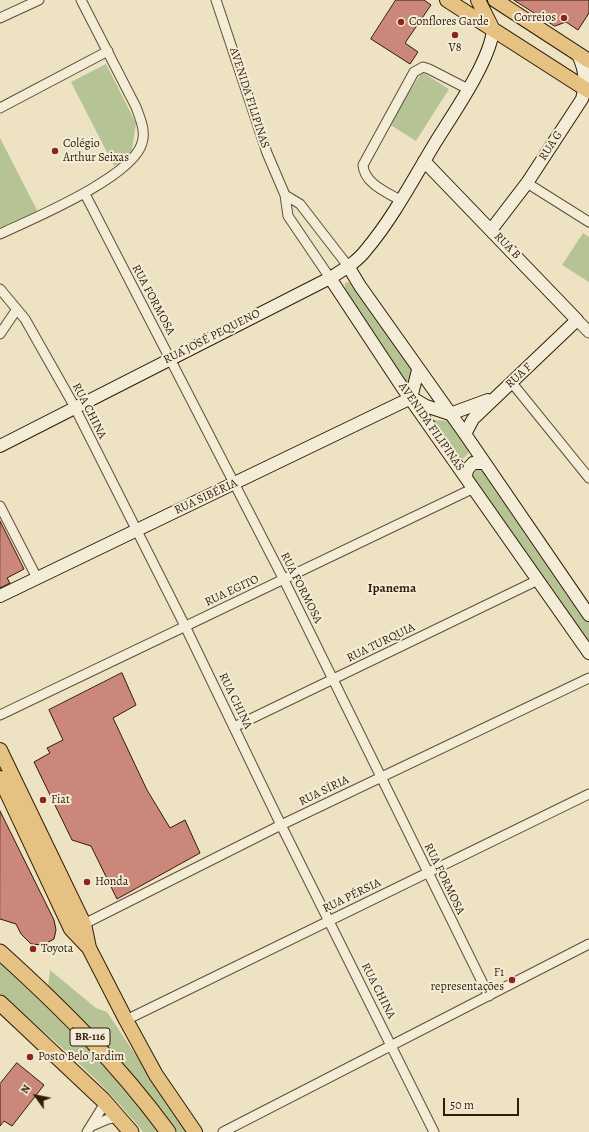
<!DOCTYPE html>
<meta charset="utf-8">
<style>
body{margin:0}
#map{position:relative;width:589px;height:1132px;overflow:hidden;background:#ede3c3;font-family:Alegreya,serif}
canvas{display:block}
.north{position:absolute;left:16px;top:1076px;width:40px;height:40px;-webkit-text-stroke:3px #f3edd8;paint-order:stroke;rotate:303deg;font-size:11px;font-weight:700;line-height:16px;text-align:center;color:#331a08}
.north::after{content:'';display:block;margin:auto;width:14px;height:18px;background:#331a08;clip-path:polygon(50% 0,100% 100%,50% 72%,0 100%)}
.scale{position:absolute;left:443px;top:1098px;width:76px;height:18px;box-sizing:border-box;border:2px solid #331a08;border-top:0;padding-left:5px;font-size:12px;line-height:14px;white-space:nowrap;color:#331a08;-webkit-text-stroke:3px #f3edd8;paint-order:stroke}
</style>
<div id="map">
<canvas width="589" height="1132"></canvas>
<div class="north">N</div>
<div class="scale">50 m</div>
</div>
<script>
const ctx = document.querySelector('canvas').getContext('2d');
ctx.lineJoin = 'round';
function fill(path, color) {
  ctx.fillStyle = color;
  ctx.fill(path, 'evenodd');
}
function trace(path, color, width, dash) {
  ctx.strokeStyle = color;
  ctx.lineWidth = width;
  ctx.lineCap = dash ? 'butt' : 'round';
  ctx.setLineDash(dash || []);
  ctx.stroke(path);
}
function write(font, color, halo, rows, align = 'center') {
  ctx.font = font + ' Alegreya,serif';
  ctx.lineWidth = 4;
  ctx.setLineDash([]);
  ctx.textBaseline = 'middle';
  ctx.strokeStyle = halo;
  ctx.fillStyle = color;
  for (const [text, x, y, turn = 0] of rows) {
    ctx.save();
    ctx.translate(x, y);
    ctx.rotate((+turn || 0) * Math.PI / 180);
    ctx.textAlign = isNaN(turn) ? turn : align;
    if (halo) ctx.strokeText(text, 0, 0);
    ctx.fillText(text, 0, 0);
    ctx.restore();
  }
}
fill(new Path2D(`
 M106,64L136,123L132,150L129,157L114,166L71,82Z
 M422,72L449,89L416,141L389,124Z
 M0,138L38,212L0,228Z
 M583,233L589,237V282L562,265Z
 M349,282L413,371L408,384L345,291V283Z
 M433,420L450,421L470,451L464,458L460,459Z
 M478,468H484L589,620V649L472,477Z
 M0,962C57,1015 111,1070 158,1132H143C102,1080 50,1037 0,994Z
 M50,970L96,1008L107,1012L187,1132H177L115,1055L48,986Z`), '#b6c495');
const building = new Path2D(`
 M396,0H424L431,5L405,43L418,52L410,64L371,39Z
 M514,0H589V13L578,30L566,22L555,26Z
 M0,521L24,569L7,578L10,583L0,588Z
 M122,673L136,705L113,718L147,790L170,828L185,820L200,853L117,899L91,846L72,840L34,762L50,753L47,748L63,740L49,710Z
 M0,811L54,920L56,930L54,939L43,945L31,944L21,934L16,924L0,919Z
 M17,1063L44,1085L12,1126L4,1121L0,1126V1084Z`);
fill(building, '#cb887a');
trace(building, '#331a08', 1);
const minor = new Path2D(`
 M216,0L267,153L285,195L288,216L330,278
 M0,18L39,0
 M0,108L108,51
 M527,183L589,222
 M85,194L284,580L489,996
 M285,195L300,204L348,266
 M400,200C386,192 364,183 363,165L414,72L423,67L429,69L468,89
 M0,234C32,219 133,177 142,143C146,131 140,118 136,107L81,0
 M0,289L25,319L72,402L185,626L281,825L434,1132
 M0,334L17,309
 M512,383L589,478
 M0,506L37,578
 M0,715L474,488
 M234,727L538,580
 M80,926L281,825L589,678
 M126,1020L589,794
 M92,1126L108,1119L119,1117
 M87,1132L105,1103
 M223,1132L589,944`);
const tertiary = new Path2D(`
 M577,320L589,332`);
const secondary = new Path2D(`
 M424,161L577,320L473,419L465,434
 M491,230L527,183L582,99C587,83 585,68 577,53
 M348,266L360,286L465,434L589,615
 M330,278L402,387L589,653
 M411,398L418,370
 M414,399L426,406L450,414L488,400
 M0,446L330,278C343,270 357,262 366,250C393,218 414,178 435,143C453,114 490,61 493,30
 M466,476L467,470L473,463H484
 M0,596L411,398`);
const primary = new Path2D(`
 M447,0L589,91
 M478,0L492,28
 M495,0L589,61
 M0,750L84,924L89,948L126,1020L156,1075L195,1132
 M0,778L71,929L89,948`);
const trunk = new Path2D(`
 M0,952C63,1009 118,1064 168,1132
 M0,1003L103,1100L131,1132`);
trace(minor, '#624c37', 11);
trace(tertiary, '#624c37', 13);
trace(secondary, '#331a08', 14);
trace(primary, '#331a08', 16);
trace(trunk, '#331a08', 17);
trace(minor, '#f3edd8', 9);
trace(tertiary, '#f3edd8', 11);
trace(secondary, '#f3edd8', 12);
trace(primary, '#e6c282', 14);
trace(trunk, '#e6c282', 15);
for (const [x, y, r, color] of [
 [564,18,4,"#8f2418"],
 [401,22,4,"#8f2418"],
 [455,35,4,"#8f2418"],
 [55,151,4,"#8f2418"],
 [43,800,4,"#8f2418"],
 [87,882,4,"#8f2418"],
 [33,949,4,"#8f2418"],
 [512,980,4,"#8f2418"],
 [30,1057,4,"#8f2418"]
]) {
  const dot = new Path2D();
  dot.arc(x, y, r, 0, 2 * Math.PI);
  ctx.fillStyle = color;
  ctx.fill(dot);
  trace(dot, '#f3edd8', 1.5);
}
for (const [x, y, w] of [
 [90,1037,40]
]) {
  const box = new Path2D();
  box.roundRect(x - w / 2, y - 9, w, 18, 3);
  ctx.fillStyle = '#f3edd8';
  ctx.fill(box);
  trace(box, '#331a08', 1);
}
write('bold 11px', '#331a08', null, [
 ["BR-116",90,1037]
]);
write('12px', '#331a08', '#f3edd8', [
 ["Correios",556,18,"right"],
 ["Conflores Garde",409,22],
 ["V8",455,48,"center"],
 ["Colégio",63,144],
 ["Arthur Seixas",63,158],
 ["Fiat",51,800],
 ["Honda",95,882],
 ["Toyota",41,949],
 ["F1",504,973,"right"],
 ["representações",504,987,"right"],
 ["Posto Belo Jardim",38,1057]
], 'left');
write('12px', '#331a08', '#f3edd8', [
 ["AVENIDA FILIPINAS",249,98,72],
 ["RUA G",551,146,-57],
 ["RUA B",507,246,46],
 ["RUA FORMOSA",153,300,62],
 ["RUA JOSÉ PEQUENO",212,337,-27],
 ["RUA F",519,376,-43],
 ["RUA CHINA",89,411,63],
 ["AVENIDA FILIPINAS",431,427,55],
 ["RUA SIBÉRIA",206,497,-25],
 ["RUA FORMOSA",301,588,63],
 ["RUA EGITO",232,591,-25],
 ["RUA TURQUIA",381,643,-26],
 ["RUA CHINA",235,701,64],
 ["RUA SÍRIA",324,791,-26],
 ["RUA FORMOSA",444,879,64],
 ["RUA PÉRSIA",352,896,-26],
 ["RUA CHINA",378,991,63]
]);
write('bold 13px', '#331a08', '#f3edd8', [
 ["Ipanema",392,589]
]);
</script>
